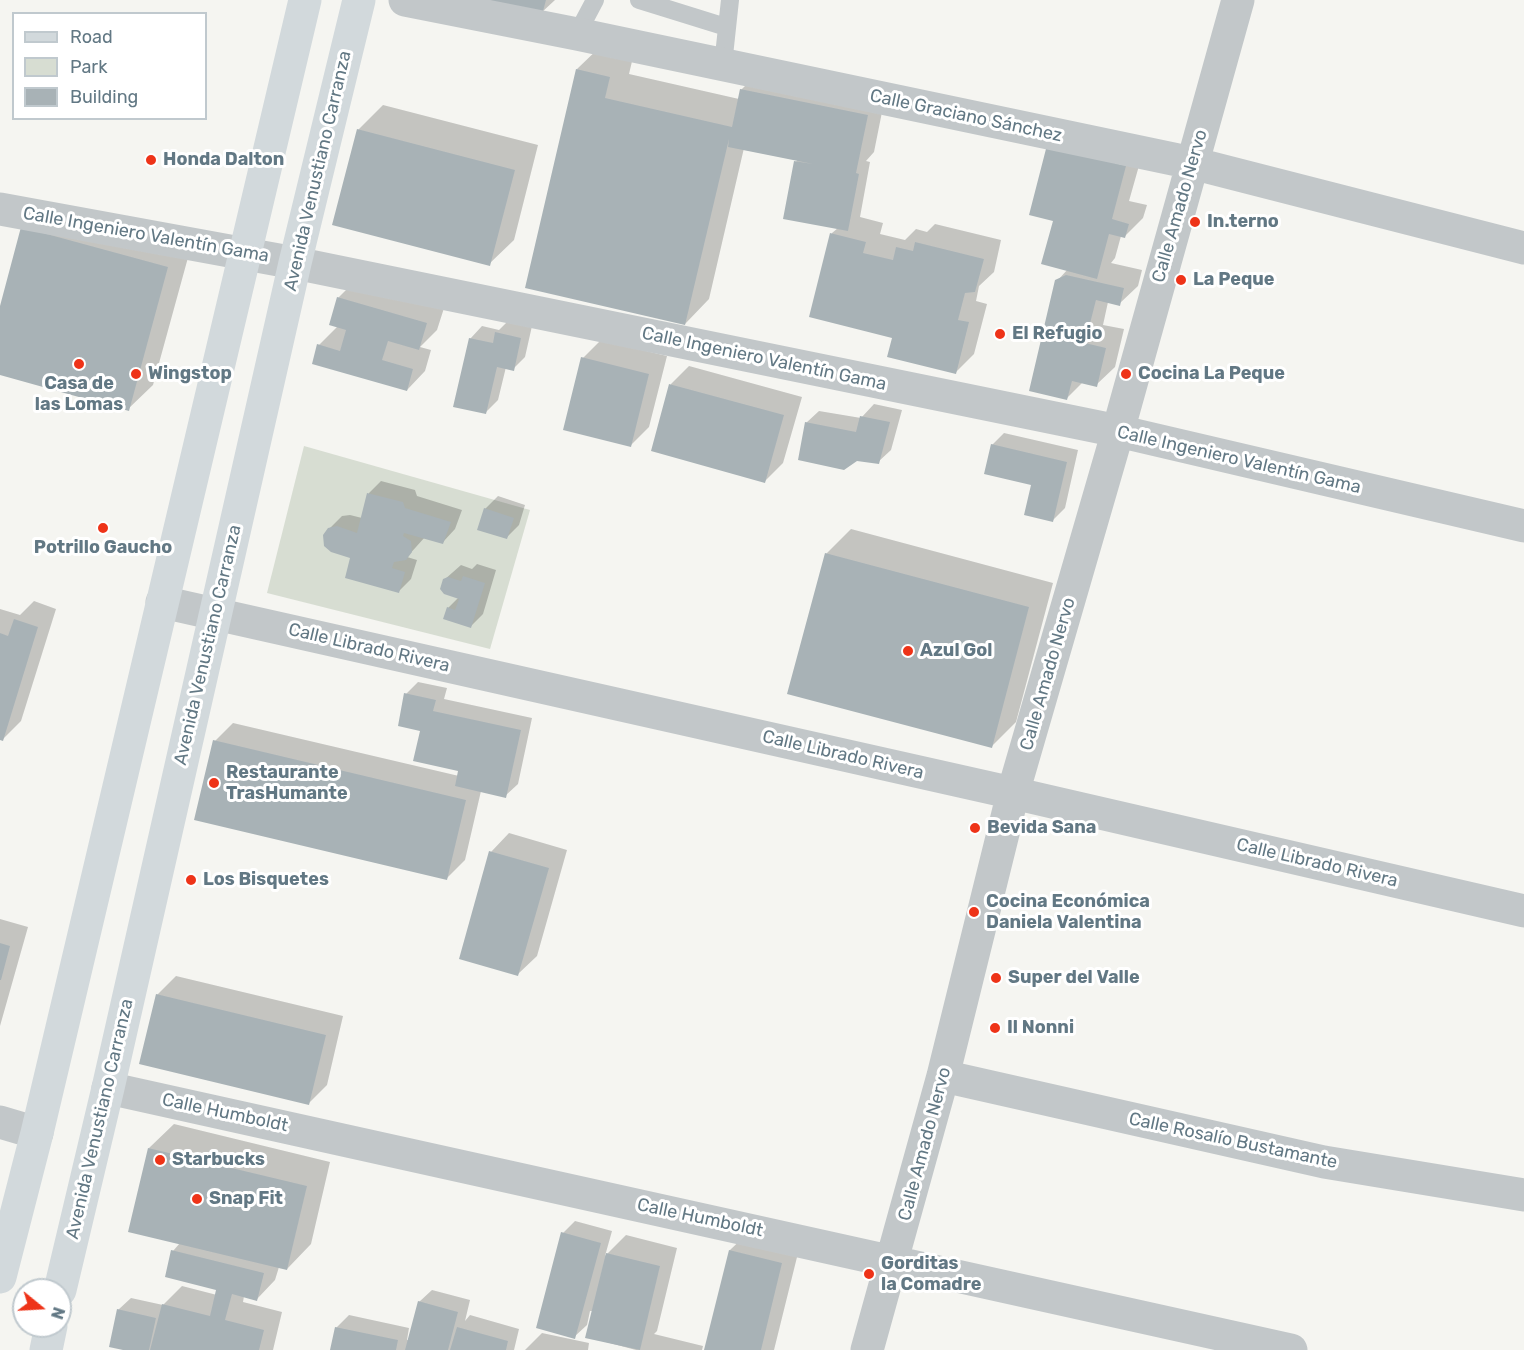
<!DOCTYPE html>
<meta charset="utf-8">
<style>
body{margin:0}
#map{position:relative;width:1524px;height:1350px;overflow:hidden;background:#f5f5f1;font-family:Rubik,sans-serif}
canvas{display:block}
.legend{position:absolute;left:12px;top:12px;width:195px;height:108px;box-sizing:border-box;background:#fff;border:2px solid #c0c9ce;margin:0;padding:8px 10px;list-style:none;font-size:18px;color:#627884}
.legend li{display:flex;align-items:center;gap:12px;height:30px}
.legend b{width:30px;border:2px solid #c0c9ce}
.north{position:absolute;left:12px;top:1278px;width:60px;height:60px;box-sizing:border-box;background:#fff;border:2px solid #c0c9ce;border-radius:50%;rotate:108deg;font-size:16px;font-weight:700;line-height:24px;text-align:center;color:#627884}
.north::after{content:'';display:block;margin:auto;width:21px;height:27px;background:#ee3318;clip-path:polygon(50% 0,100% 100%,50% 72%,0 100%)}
</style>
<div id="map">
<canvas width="1524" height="1350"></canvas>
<ul class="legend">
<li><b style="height:8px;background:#d2d9dc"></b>Road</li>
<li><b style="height:16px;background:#d7ddd2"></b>Park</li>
<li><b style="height:16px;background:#a8b2b6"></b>Building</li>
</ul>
<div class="north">N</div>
</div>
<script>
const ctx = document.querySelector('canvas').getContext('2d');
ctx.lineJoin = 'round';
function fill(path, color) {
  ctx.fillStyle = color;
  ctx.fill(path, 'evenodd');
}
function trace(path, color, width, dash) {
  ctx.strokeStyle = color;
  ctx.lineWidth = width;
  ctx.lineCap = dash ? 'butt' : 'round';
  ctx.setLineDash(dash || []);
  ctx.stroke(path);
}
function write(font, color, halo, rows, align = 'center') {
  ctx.font = font + ' Rubik,sans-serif';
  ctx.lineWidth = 6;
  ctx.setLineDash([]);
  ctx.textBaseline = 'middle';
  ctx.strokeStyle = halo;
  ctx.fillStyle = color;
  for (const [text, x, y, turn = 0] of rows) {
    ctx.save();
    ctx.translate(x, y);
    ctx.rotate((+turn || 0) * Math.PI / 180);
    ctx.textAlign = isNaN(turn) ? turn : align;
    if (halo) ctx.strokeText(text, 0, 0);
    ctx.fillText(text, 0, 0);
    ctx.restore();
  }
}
fill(new Path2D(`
 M304,446L530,510L490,649L267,593Z`), '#d7ddd2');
fill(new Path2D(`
 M491,0H555L541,13Z
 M602,45L634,53L629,74L739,99L741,90L760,71L885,97L874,152L866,161L870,162L860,217L883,223L880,234L905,240L916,229L927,232L935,224L1001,240L994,272L979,286L976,301L987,304L974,354L956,372L894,337L811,316L832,233L838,228L796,162L798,159L744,148L709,299L685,324L577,69Z
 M383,105L538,145L514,240L489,264L358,130Z
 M1144,148L1129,201L1147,205L1143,218L1124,237L1121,236L1115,258L1111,263L1142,270L1138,286L1119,304L1108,302L1103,325L1124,329L1115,367L1096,385L1083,382L1066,399L1057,281L1068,269L1054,220Z
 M23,228L192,243L153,385L128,409L0,374V311Z
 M357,279L445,305L437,330L420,347L431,350L425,371L407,390L319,345L338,326V298Z
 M509,320L532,326L525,357L513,369L506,367L498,400L485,413L470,339L482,326L499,330Z
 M601,340L667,356L649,427L631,445L583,358Z
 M689,366L802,397L783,463L765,481L652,450L671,384Z
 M874,404L902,410L891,450L878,462L806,423L819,411L861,418Z
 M1004,433L1078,450L1065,508L1052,521L1033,484L992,445Z
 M381,481L415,490L417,496L462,510L455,529L443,542L425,537L407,557L417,560L411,579L399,591L352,556L329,529L342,516L350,515L362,518L369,493Z
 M498,496L525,505L519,525L506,538L485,509Z
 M851,529L1053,583L1016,722L991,747L826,554Z
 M477,564L496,570L483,614L470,627L448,608L459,597L444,580L461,565L472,569Z
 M34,601L56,609L21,721L3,739L0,738V609L20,615Z
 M418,682L447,688L444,699L532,718L518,784L505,796L481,791L465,860L446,879L215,741L233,723L459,776L460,770L422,730L406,694Z
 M509,833L567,850L537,956L518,974L491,852Z
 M0,919L28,927L0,1026Z
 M176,976L343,1016L327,1085L308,1104L157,995Z
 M174,1124L330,1162L311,1244L287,1269L279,1267L275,1280L257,1299L244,1296L243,1302L282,1312L273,1350H130L118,1310L131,1298L163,1305L182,1286L217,1295L218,1289L173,1251L180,1243L149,1148Z
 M575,1221L612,1231L605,1256L626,1235L677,1248L657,1331L654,1334L703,1346L702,1350H636L587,1337L593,1311H590L587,1325L574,1337L563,1233Z
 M749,1232L800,1245L774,1350H705L730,1250Z
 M432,1290L470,1300L465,1321L470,1315L519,1329L514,1350H332L336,1328L349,1315L409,1328L407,1340H410L419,1302Z
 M542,1333L589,1343L588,1350H525Z`), '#0003');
fill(new Path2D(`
 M488,0H546L542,15Z
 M576,69L610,77L605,98L732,127L740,89L868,115L856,173L859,174L848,231L783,219L794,161L813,164L728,147L729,139L685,325L525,288Z
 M357,129L515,170L490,266L332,225Z
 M1047,145L1126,166L1112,219L1129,224L1125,238L1109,234L1097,279L1041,264L1053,221L1029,215Z
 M21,227L168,267L129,411L0,375V306Z
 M830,233L866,242L863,253L893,260L896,247L913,251L915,242L984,259L975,292L965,293L958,320L969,322L956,374L887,357L892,338L809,317Z
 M1066,275L1124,288L1120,306L1096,300L1085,343L1106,348L1097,387L1072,381L1067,400L1029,391L1055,280Z
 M337,297L427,323L419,350L388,341L382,360L413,369L407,391L312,364L317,344L340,351L346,330L329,325Z
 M495,332L521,338L514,371L497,367L486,414L453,407L469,338L493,343Z
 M581,357L649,374L631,447L563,430Z
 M669,384L784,415L765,483L651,451Z
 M860,416L890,422L879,464L857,461L844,470L798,460L805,422L856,432Z
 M991,444L1067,462L1053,522L1024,515L1031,485L984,474Z
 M367,493L403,502L405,508L451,522L443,544L404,533L403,536L411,541L412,552L406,560L394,562L392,568L405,572L399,593L345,578L350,558L331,552L324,546L323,535L328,528L337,526L357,533Z
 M484,508L514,518L507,539L477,530Z
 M825,553L1029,607L992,748L787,694Z
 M463,576L485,583L471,628L443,619L447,607L455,610L459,599L444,594L440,589L443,579L448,577L461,581Z
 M14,619L38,627L3,741L0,740V633L8,636Z
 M404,693L436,700L433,711L521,730L506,798L455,786L458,771L413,761L420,731L398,726Z
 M213,740L466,800L447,880L194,820Z
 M489,851L549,868L518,976L459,959Z
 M0,943L10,946L1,980H0Z
 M156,994L326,1035L309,1105L139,1064Z
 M148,1148L307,1186L287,1270L128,1232Z
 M561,1232L601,1243L575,1339L536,1328Z
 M171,1250L264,1273L257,1301L232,1294L225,1320L264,1330L259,1350H150L162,1304L210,1316L216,1290L165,1277Z
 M729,1250L782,1263L761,1350H704Z
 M606,1253L660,1266L640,1350L585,1338Z
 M418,1301L458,1312L448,1350H405Z
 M117,1309L156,1318L149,1350H123L109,1347Z
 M335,1327L398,1340L396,1350H330Z
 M457,1327L508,1341L506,1350H450Z`), '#a8b2b6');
trace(new Path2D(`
 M639,0L726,27
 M577,34L595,0
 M723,65L730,0`), '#c2c7c9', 18);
trace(new Path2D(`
 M405,0L577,34L1192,163L1524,248
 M0,209L295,263L1118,431L1524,526
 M162,602L1013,793L1524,911
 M943,1076L1324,1162L1524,1195
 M108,1088L1291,1350
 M0,1122L37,1133
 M867,1350L943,1076L1013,793L1118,431L1238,0`), '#c2c7c9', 33);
trace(new Path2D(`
 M0,1277L37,1133L305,0
 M60,1290L108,1088L295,263L359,0
 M46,1350L51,1326`), '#d2d9dc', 33);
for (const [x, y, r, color] of [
 [151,160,6,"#ee3318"],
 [1195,222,6,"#ee3318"],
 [1181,280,6,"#ee3318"],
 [1000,334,6,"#ee3318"],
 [79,364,6,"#ee3318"],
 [136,374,6,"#ee3318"],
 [1126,374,6,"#ee3318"],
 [103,528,6,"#ee3318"],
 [908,651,6,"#ee3318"],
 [214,783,6,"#ee3318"],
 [975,828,6,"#ee3318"],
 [191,880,6,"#ee3318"],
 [974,912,6,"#ee3318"],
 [996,978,6,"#ee3318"],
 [995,1028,6,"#ee3318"],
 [160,1160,6,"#ee3318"],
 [197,1199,6,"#ee3318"],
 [869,1274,6,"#ee3318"]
]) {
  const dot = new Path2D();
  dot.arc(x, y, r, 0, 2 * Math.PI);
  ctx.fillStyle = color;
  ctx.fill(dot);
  trace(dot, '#fff', 2);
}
write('18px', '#627884', '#fff', [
 ["Calle Graciano Sánchez",966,116,12],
 ["Avenida Venustiano Carranza",318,171,-77],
 ["Calle Amado Nervo",1180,206,-74],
 ["Calle Ingeniero Valentín Gama",146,235,10],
 ["Calle Ingeniero Valentín Gama",764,359,12],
 ["Calle Ingeniero Valentín Gama",1239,460,13],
 ["Avenida Venustiano Carranza",208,645,-77],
 ["Calle Librado Rivera",369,648,13],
 ["Calle Amado Nervo",1048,674,-74],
 ["Calle Librado Rivera",843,755,13],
 ["Calle Librado Rivera",1317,863,13],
 ["Calle Humboldt",225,1113,12],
 ["Avenida Venustiano Carranza",100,1119,-77],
 ["Calle Rosalío Bustamante",1233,1141,12],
 ["Calle Amado Nervo",925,1144,-75],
 ["Calle Humboldt",700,1218,12]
]);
write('bold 18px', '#627884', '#fff', [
 ["Honda Dalton",163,160],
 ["In.terno",1207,222],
 ["La Peque",1193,280],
 ["El Refugio",1012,334],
 ["Wingstop",148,374],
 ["Cocina La Peque",1138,374],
 ["Casa de",79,384,"center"],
 ["las Lomas",79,405,"center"],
 ["Potrillo Gaucho",103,548,"center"],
 ["Azul Gol",920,651],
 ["Restaurante",226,773],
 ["TrasHumante",226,794],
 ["Bevida Sana",987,828],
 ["Los Bisquetes",203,880],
 ["Cocina Económica",986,902],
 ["Daniela Valentina",986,923],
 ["Super del Valle",1008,978],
 ["Il Nonni",1007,1028],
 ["Starbucks",172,1160],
 ["Snap Fit",209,1199],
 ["Gorditas",881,1264],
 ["la Comadre",881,1285]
], 'left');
</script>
